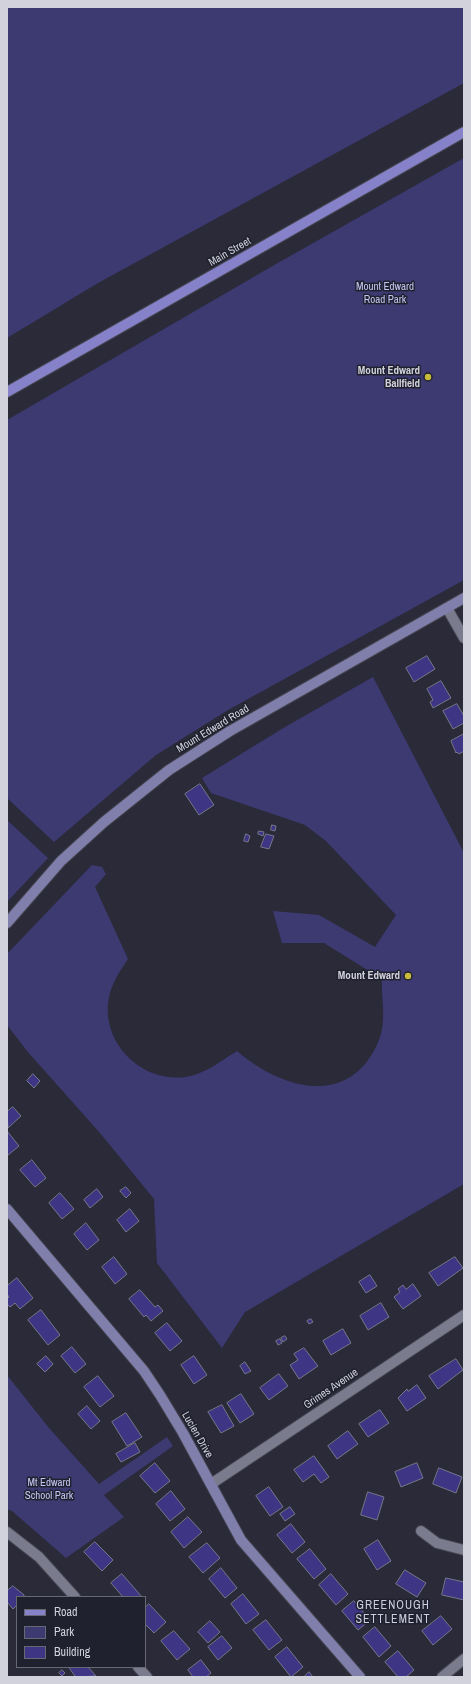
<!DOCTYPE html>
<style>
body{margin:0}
#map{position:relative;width:471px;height:1684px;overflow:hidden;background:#2a2a39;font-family:"Archivo Narrow",sans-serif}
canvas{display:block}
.frame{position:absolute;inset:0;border:8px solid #d2d2dc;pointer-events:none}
.legend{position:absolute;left:16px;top:1596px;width:130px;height:72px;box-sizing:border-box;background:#20212f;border:1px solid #676874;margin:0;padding:5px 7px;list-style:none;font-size:12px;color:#d2d2dc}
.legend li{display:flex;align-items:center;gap:8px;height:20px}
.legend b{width:20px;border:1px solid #676874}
</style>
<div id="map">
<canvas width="471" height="1684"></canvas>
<div class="frame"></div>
<ul class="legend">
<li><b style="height:5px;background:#8682c9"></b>Road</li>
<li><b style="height:11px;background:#3d3a72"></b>Park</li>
<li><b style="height:11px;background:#3f3585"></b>Building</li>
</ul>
</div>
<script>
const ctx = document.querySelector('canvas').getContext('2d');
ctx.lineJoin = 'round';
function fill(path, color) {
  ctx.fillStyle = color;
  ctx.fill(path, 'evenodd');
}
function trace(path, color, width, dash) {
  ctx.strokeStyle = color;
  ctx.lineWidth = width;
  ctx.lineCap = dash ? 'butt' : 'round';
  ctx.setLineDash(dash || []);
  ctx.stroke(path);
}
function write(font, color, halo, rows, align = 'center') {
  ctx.font = font + ' "Archivo Narrow",sans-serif';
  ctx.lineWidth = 3;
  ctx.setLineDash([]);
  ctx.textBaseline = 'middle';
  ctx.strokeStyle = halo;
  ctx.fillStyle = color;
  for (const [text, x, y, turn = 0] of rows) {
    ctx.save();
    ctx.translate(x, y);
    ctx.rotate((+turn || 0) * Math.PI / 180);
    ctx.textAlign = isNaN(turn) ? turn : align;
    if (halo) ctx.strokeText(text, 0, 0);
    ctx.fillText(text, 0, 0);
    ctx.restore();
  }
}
fill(new Path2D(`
 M7,7H464V83L98,283L7,338Z
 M464,158V580L228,710L156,755L54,842L7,798V420L276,264Z
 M373,677L464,853V1184L245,1312L222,1348L157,1263L154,1199L100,1133L27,1051L7,1025V954L92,865L102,867L106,874L95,887L128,959C120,971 112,983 109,997C100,1042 141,1083 186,1077C205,1074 221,1061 237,1051C282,1090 351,1109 379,1040C387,1020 381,999 382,979L324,943H282L273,911L319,915L375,947L396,915L326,841L305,825L211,793L202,778L285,727Z
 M7,820L48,858L7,902Z
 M7,1375L49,1428L99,1484L167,1437L173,1446L104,1495L124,1517L66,1558L12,1511L7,1509Z`), '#3d3a72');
const building = new Path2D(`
 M427,656L435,669L414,682L406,668Z
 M441,681L451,698L433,708L430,702L433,700L427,689Z
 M457,704L464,716V723L453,729L443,711Z
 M464,734V751L459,754L457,752L456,753L451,741Z
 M200,784L214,805L199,815L185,794Z
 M272,825L276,826L275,831L271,830Z
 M259,831L264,832L263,836L258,834Z
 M246,834L250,836L248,842L244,841Z
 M266,834L274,836L269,849L261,847Z
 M33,1074L40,1081L34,1088L27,1081Z
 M13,1107L21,1116L8,1128L7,1112Z
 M7,1131L19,1146L8,1155H7Z
 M32,1160L46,1178L35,1187L20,1170Z
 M126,1187L131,1193L126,1198L120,1191Z
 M97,1189L103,1197L90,1208L84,1200Z
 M60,1193L74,1209L62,1219L49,1203Z
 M130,1209L139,1221L126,1232L117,1220Z
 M86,1223L99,1240L87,1250L74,1234Z
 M114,1257L127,1274L115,1284L102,1267Z
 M455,1257L463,1268L438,1286L429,1273Z
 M370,1275L377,1286L366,1293L359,1282Z
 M17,1278L33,1298L20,1309L15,1303L10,1307L7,1304V1299L9,1297L7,1294V1286Z
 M413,1284L421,1296L403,1309L394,1297L400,1292L398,1289L403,1285L406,1289Z
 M140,1290L155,1307L158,1305L163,1311L151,1321L146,1315L144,1317L129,1299Z
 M381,1303L389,1317L368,1330L360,1316Z
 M41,1310L60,1335L48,1345L28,1320Z
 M311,1319L313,1322L309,1324L307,1321Z
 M167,1323L182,1341L170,1351L155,1333Z
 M343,1329L351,1343L331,1355L323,1341Z
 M285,1336L287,1339L283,1342L281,1338Z
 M280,1339L282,1343L278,1345L276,1341Z
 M72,1347L86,1364L75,1373L61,1356Z
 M304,1348L318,1366L299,1379L290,1365L298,1360L294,1354Z
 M46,1356L53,1364L45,1372L37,1364Z
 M194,1356L207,1375L194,1384L181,1365Z
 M456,1359L463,1370L438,1389L429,1376Z
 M245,1362L251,1371L245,1374L240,1366Z
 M279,1374L288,1386L269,1400L260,1388Z
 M98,1376L114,1396L100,1407L84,1387Z
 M417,1385L426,1398L407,1411L398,1398L407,1389L408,1391Z
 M241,1394L254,1414L240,1423L227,1403Z
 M222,1405L234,1426L221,1433L208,1412Z
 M87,1406L100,1421L91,1429L78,1414Z
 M380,1410L389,1423L368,1437L359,1424Z
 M126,1413L142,1437L127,1446L112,1422Z
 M348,1431L358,1444L337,1459L328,1446Z
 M135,1443L140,1452L121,1462L116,1454Z
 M314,1456L329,1477L321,1483L314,1474L303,1482L294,1470Z
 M155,1463L170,1481L155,1493L140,1476Z
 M417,1463L423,1478L401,1487L395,1472Z
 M439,1468L462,1477L456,1493L433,1484Z
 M269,1487L283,1507L270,1516L256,1496Z
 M171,1491L185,1509L170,1521L156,1504Z
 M368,1492L384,1497L377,1520L361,1515Z
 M290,1507L295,1514L285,1521L280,1514Z
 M188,1517L202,1532L184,1548L171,1532Z
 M291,1524L305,1542L292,1553L277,1535Z
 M378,1540L391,1561L377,1570L364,1549Z
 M95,1542L113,1560L102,1571L84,1552Z
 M207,1543L220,1558L203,1573L189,1557Z
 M310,1549L326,1569L314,1579L297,1559Z
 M221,1568L237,1588L225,1598L209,1579Z
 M405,1570L426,1583L417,1597L396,1584Z
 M122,1574L142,1597H123L111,1583Z
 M331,1574L348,1594L336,1605L319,1585Z
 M446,1578L464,1582V1600L442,1595Z
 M13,1586L24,1595V1597H17V1605L13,1609L7,1602V1591Z
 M243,1594L259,1614L246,1624L231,1604Z
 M354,1601L370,1620L358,1630L342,1611Z
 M149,1604L166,1622L154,1633L145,1624V1608Z
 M441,1616L452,1629L433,1645L422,1631Z
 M266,1620L282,1640L269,1650L253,1630Z
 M210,1621L220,1632L208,1643L198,1632Z
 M375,1627L391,1646L379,1657L363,1637Z
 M174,1631L190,1649L177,1660L161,1641Z
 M222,1636L232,1648L218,1660L208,1647Z
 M287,1647L303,1667L291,1677L275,1657Z
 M398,1651L414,1670L406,1677H398L385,1662Z
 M201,1660L211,1673L206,1677H193L188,1670Z
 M69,1667H88L96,1676L76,1677Z
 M62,1670L65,1673L62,1676L59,1673Z
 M309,1672L313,1677H304Z`);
fill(building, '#3f3585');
trace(building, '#767789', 1);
const street = new Path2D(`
 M447,608L464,638
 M211,1484L464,1315
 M421,1531L437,1543L464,1550
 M7,1532L39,1557L75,1597
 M138,1667L147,1677
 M442,1677L464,1659`);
const secondary = new Path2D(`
 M7,923L61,861L104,822L169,770L230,731L464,598
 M7,1209L144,1371L160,1395L183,1433L241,1540L360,1677`);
const primary = new Path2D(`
 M7,392L464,132`);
trace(street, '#454551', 12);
trace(secondary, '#454551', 12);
trace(primary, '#454551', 12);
trace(street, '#7b7b8e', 10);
trace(secondary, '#807fac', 10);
trace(primary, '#8682c9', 10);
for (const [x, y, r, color] of [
 [428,377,4,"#c7bb3c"],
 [408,976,4,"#c7bb3c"]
]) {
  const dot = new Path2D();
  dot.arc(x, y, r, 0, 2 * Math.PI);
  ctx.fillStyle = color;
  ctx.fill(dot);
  trace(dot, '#20212f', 1.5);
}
write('11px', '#d2d2dc', '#20212f', [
 ["Main Street",230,252,-30],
 ["Mount Edward Road",213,729,-31],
 ["Grimes Avenue",331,1389,-34],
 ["Lucien Drive",197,1435,60]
]);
write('11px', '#c3c4f1', '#20212f', [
 ["Mount Edward",385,287],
 ["Road Park",385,300],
 ["Mt Edward",49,1483],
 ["School Park",49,1496]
]);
write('bold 11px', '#d2d2dc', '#20212f', [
 ["Mount Edward",420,371],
 ["Ballfield",420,384],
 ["Mount Edward",400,976]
], 'right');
ctx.letterSpacing = '1px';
write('12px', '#cccde1', '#20212f', [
 ["GREENOUGH",393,1606],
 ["SETTLEMENT",393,1620]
]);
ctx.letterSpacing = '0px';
</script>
